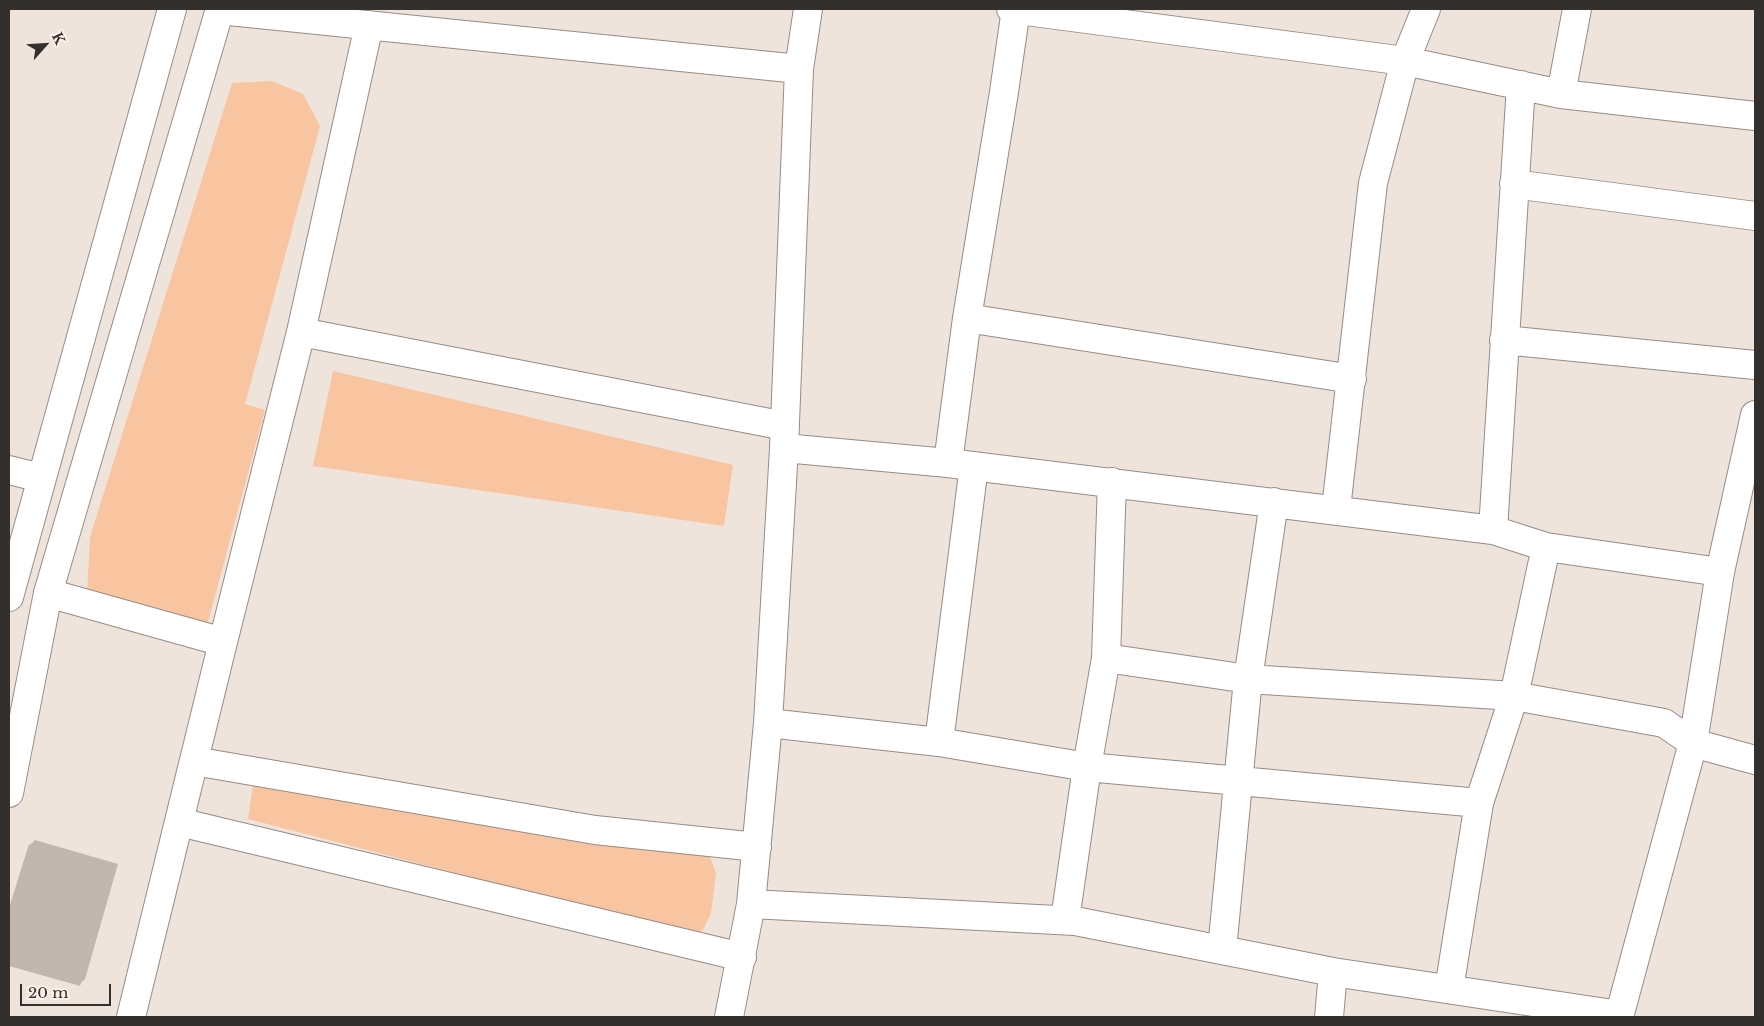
<!DOCTYPE html>
<style>
body{margin:0}
#map{position:relative;width:1764px;height:1026px;overflow:hidden;background:#efe4dc;font-family:"Libre Baskerville",serif}
canvas{display:block}
.frame{position:absolute;inset:0;border:10px solid #332f2c;pointer-events:none}
.north{position:absolute;left:20px;top:20px;width:50px;height:50px;-webkit-text-stroke:4px #fcf1e9;paint-order:stroke;rotate:64deg;font-size:14px;font-weight:700;line-height:20px;text-align:center;color:#332f2c}
.north::after{content:'';display:block;margin:auto;width:18px;height:22px;background:#332f2c;clip-path:polygon(50% 0,100% 100%,50% 72%,0 100%)}
.scale{position:absolute;left:20px;top:984px;width:91px;height:22px;box-sizing:border-box;border:2px solid #332f2c;border-top:0;padding-left:6px;font-size:15px;line-height:18px;white-space:nowrap;color:#332f2c;-webkit-text-stroke:4px #fcf1e9;paint-order:stroke}
</style>
<div id="map">
<canvas width="1764" height="1026"></canvas>
<div class="frame"></div>
<div class="north">K</div>
<div class="scale">20 m</div>
</div>
<script>
const ctx = document.querySelector('canvas').getContext('2d');
ctx.lineJoin = 'round';
function fill(path, color) {
  ctx.fillStyle = color;
  ctx.fill(path, 'evenodd');
}
function trace(path, color, width, dash) {
  ctx.strokeStyle = color;
  ctx.lineWidth = width;
  ctx.lineCap = dash ? 'butt' : 'round';
  ctx.setLineDash(dash || []);
  ctx.stroke(path);
}
fill(new Path2D(`
 M272,81L303,94L320,126L245,404L265,410L208,622L107,610L87,594L90,537L232,83Z
 M333,371L733,465L724,526L313,466Z
 M253,785L710,857L716,873L711,913L703,930L694,935L248,819Z`), '#f9c4a0');
fill(new Path2D(`
 M35,840L118,864L85,979L79,985L9,965V913L30,845Z`), '#0003');
fill(new Path2D(`
 M29,844L113,869L80,986L9,966V908Z`), '#c2b7b0');
const minor = new Path2D(`
 M1011,9L1405,61L1561,94L1755,116
 M219,10L799,69
 M1561,94L1577,9
 M1514,184L1755,216
 M967,318L1352,379
 M301,332L785,426
 M1504,340L1755,365
 M784,448L948,463L1493,530L1546,547L1720,572
 M948,463L967,318L1004,92L1016,9
 M9,470L41,478
 M1336,509L1373,183L1405,61L1426,9
 M1493,530L1521,85
 M48,593L223,642
 M1106,658L1248,679L1514,696L1664,723L1693,743L1755,760
 M768,723L939,742L1087,767L1479,803
 M939,742L974,466
 M194,761L595,830L757,847
 M179,822L742,957
 M751,904L1075,921L1333,972L1620,1015
 M1065,920L1087,767L1106,658L1112,482
 M1222,950L1248,679L1274,502
 M1449,989L1479,803L1514,696L1546,547
 M131,1017L223,642L301,332L369,25
 M729,1017L751,904L768,723L784,448L799,69L808,9
 M1329,1017L1333,972
 M1619,1017L1693,743L1720,572L1755,415`);
const secondary = new Path2D(`
 M9,597L172,9
 M9,793L48,593L220,9`);
trace(minor, '#978c85', 30);
trace(secondary, '#978c85', 30);
trace(minor, '#fff', 28);
trace(secondary, '#fff', 28);
</script>
